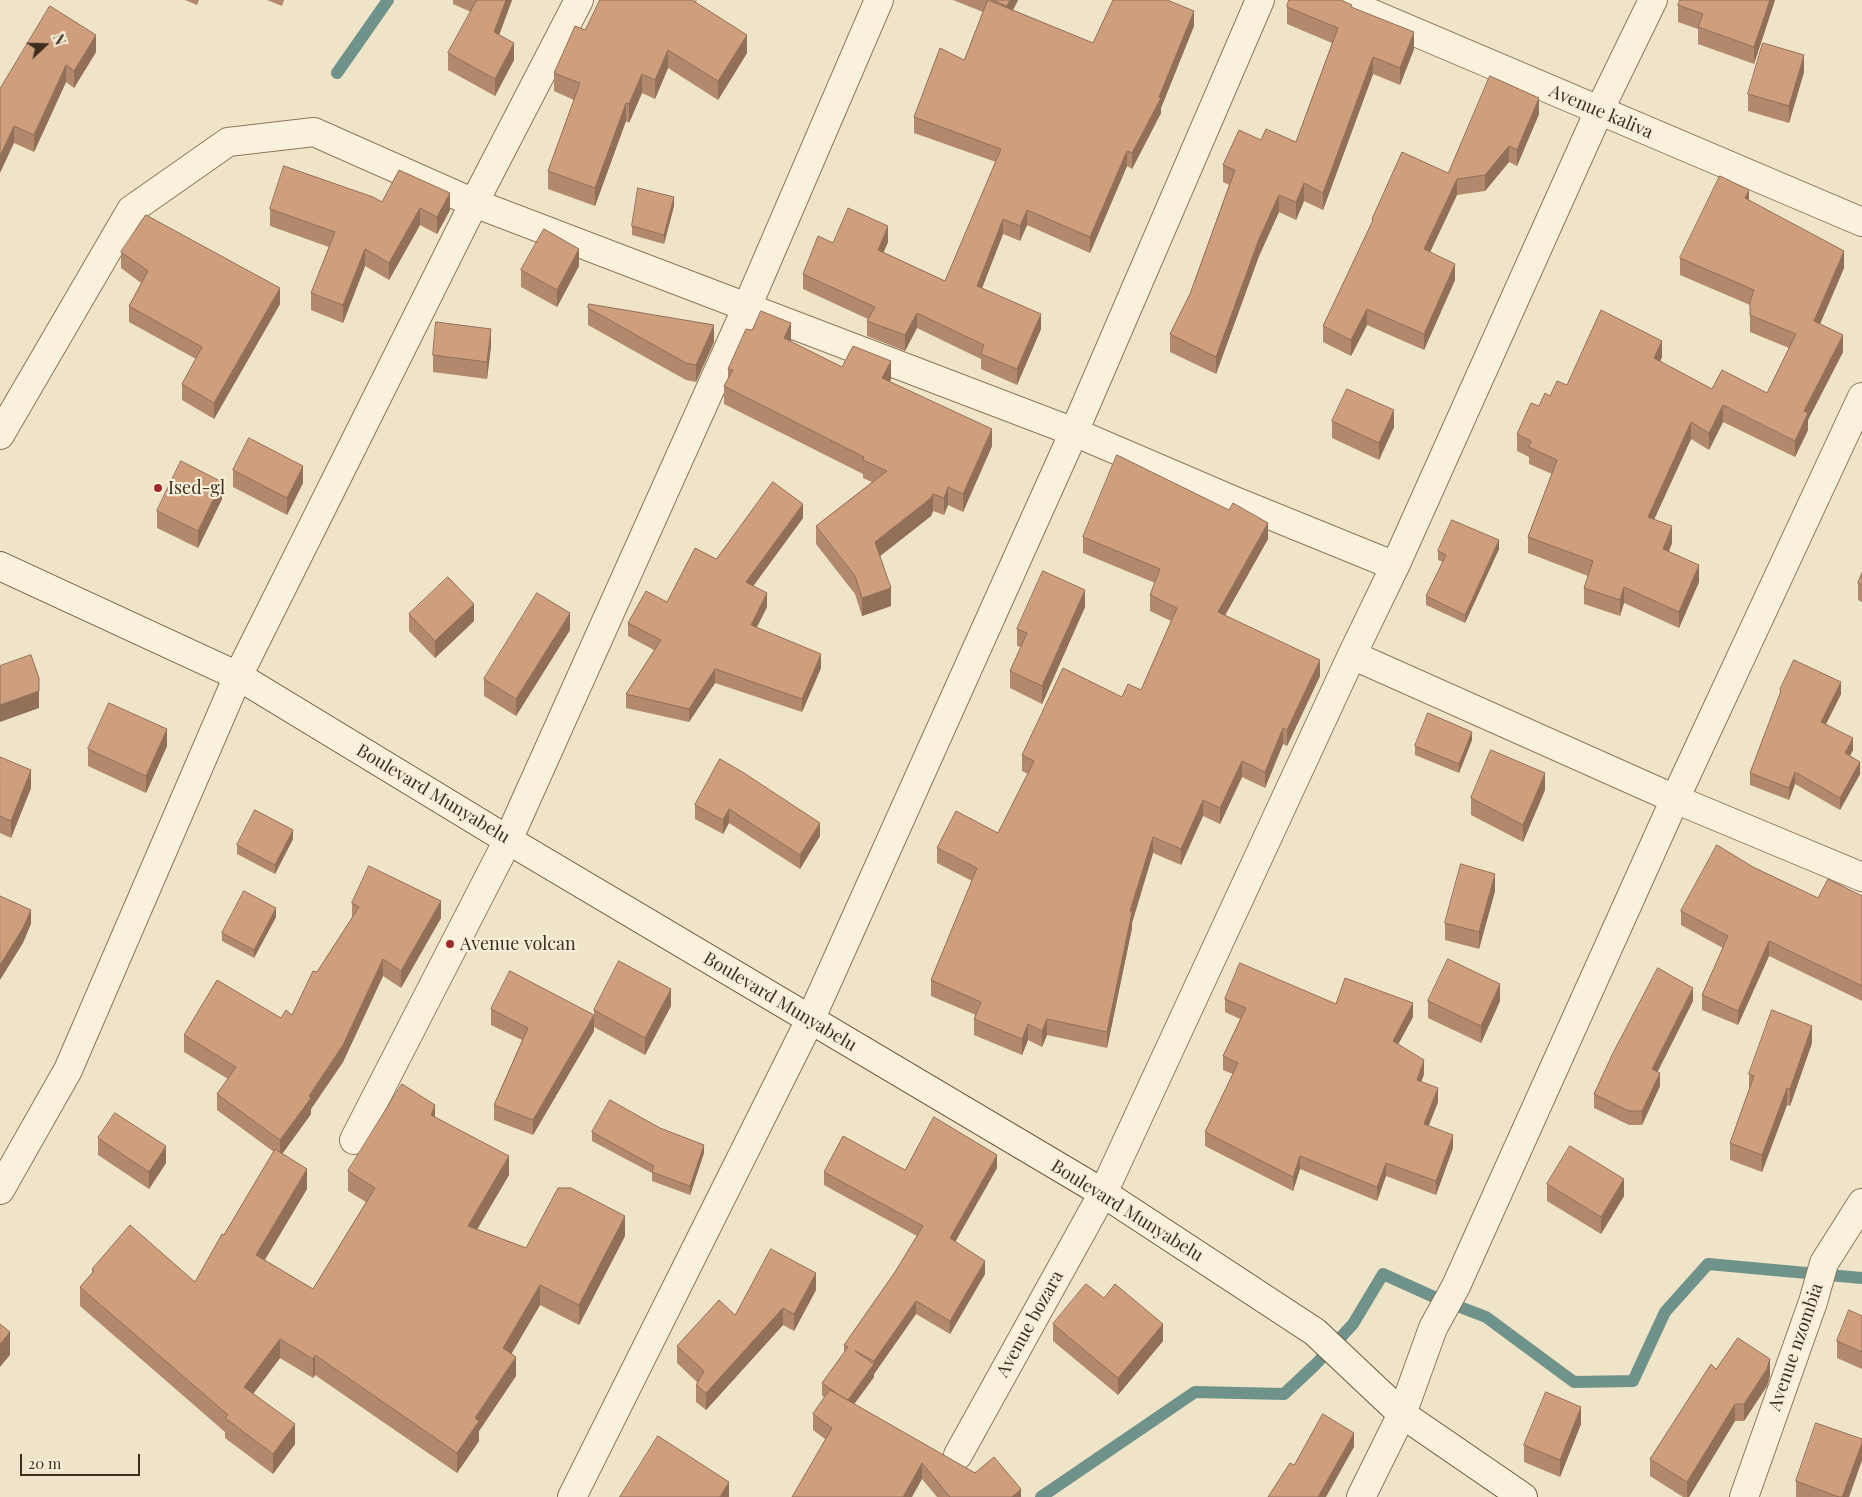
<!DOCTYPE html>
<style>
body{margin:0}
#map{position:relative;width:1862px;height:1497px;overflow:hidden;background:#f0e4c8;font-family:"Playfair Display",serif}
canvas{display:block}
.north{position:absolute;left:20px;top:20px;width:50px;height:50px;-webkit-text-stroke:4px #f7eed8;paint-order:stroke;rotate:69deg;font-size:14px;font-weight:700;line-height:20px;text-align:center;color:#3d2e20}
.north::after{content:'';display:block;margin:auto;width:18px;height:22px;background:#3d2e20;clip-path:polygon(50% 0,100% 100%,50% 72%,0 100%)}
.scale{position:absolute;left:20px;top:1454px;width:120px;height:22px;box-sizing:border-box;border:2px solid #3d2e20;border-top:0;padding-left:6px;font-size:15px;line-height:18px;white-space:nowrap;color:#3d2e20;-webkit-text-stroke:4px #f7eed8;paint-order:stroke}
</style>
<div id="map">
<canvas width="1862" height="1497"></canvas>
<div class="north">N</div>
<div class="scale">20 m</div>
</div>
<script>
const ctx = document.querySelector('canvas').getContext('2d');
ctx.lineJoin = 'round';
function trace(path, color, width, dash) {
  ctx.strokeStyle = color;
  ctx.lineWidth = width;
  ctx.lineCap = dash ? 'butt' : 'round';
  ctx.setLineDash(dash || []);
  ctx.stroke(path);
}
function fill(path, color) {
  ctx.fillStyle = color;
  ctx.fill(path, 'evenodd');
}
function write(font, color, halo, rows, align = 'center') {
  ctx.font = font + ' "Playfair Display",serif';
  ctx.lineWidth = 4.5;
  ctx.setLineDash([]);
  ctx.textBaseline = 'middle';
  ctx.strokeStyle = halo;
  ctx.fillStyle = color;
  for (const [text, x, y, turn = 0] of rows) {
    ctx.save();
    ctx.translate(x, y);
    ctx.rotate((+turn || 0) * Math.PI / 180);
    ctx.textAlign = isNaN(turn) ? turn : align;
    if (halo) ctx.strokeText(text, 0, 0);
    ctx.fillText(text, 0, 0);
    ctx.restore();
  }
}
trace(new Path2D(`
 M337,73L388,0
 M1041,1497L1195,1392L1284,1394L1316,1364L1353,1324L1383,1274L1434,1297L1486,1317L1574,1382L1633,1381L1665,1312L1708,1264L1862,1278`), '#6f938a', 12);
const street = new Path2D(`
 M1340,0L1862,222
 M0,435L131,210L228,142L314,132L474,203L1074,432L1235,501L1395,566
 M1352,655L1675,799L1862,877
 M354,1140L508,840L747,307L879,0
 M0,1190L68,1070L238,676L474,203L579,0
 M958,1455L1103,1193L1352,655L1395,566L1599,111L1653,0
 M572,1497L810,1020L1074,432L1260,0
 M1361,1497L1402,1414L1433,1328L1456,1286L1675,799L1862,397
 M1744,1497L1813,1302L1824,1263L1862,1203`);
const secondary = new Path2D(`
 M0,566L238,676L508,840L1103,1193L1315,1332L1402,1414L1523,1497`);
trace(street, '#8d765c', 30);
trace(secondary, '#6f573f', 30);
trace(street, '#faf1dc', 28);
trace(secondary, '#faf1dc', 28);
fill(new Path2D(`
 M185,0H199L197,5Z
 M267,0H284L282,6Z
 M453,0H512L499,35L514,60L495,96L448,70V53L471,12L453,4Z
 M697,0L696,2L747,53L718,100L668,68L655,99L642,93L629,123L626,121L595,206L548,189V171L574,100L554,91V73L585,30Z
 M953,0H1018L1013,10L1093,43L1194,26L1161,108V113L1132,169L1127,166L1090,253L1027,225L1020,241L1003,234L982,288L1041,329L1017,385L981,369V359L917,328L905,351L867,336V321L868,319L803,289V274L833,243L888,242L883,252L945,281L996,162L914,133V117L964,60L983,12Z
 M1775,0L1754,64L1698,44V29L1678,22V5Z
 M1287,7H1352L1414,49L1400,85L1373,74L1323,210L1304,201L1296,220L1279,212L1259,256L1216,374L1170,352V334L1190,294L1229,185L1223,182V165L1261,140L1296,142L1332,43L1287,24Z
 M96,52L74,88L66,82L34,152L14,143L0,89Z
 M1804,72L1789,123L1748,111V94Z
 M1539,114L1517,166L1509,162L1485,191L1457,195L1430,252L1455,280L1424,350L1367,325L1351,356L1323,342V326L1372,223V219L1448,173Z
 M1749,200L1844,268L1820,324L1843,352L1808,420V430L1795,457L1723,422L1709,450L1691,439L1654,519L1672,543L1669,551L1699,582L1679,628L1624,603L1620,616L1584,604V588L1588,576L1528,553V537L1552,474L1529,464V457L1517,451V434L1539,406L1550,396L1567,385L1662,357L1660,362L1712,389L1767,393L1789,348L1750,332V305L1680,275V258Z
 M382,202L450,210L437,234L420,225L389,280L365,266L343,323L311,310V293L329,247L270,226V209Z
 M674,206L664,244L632,235V226Z
 M121,252L280,304L214,419L182,400V384L196,359L129,322V306L141,283L121,268Z
 M579,266L557,307L521,287V270Z
 M588,308L714,342L696,382L686,380L588,325Z
 M791,341V342L842,367L891,379L890,382L992,446L963,512L948,505L944,515L933,511L931,516L880,556L891,606L862,616L855,594L816,544V526L872,482L863,478V474L724,404V386L728,378V369Z
 M491,346L487,379L433,372V355Z
 M1332,421L1394,427L1379,460L1332,438Z
 M233,470L303,483L287,515L233,487Z
 M222,499L198,548L157,528V511Z
 M803,518L753,586L767,607L757,627L821,668L802,712L715,683L689,722L626,708V694L654,650L628,636V623L667,602L716,559Z
 M1083,537L1268,539L1225,615L1320,676L1287,746L1283,744L1265,788L1242,777L1220,824L1203,816L1181,865L1153,853L1132,923V928L1107,1048L1047,1035L1042,1047L1028,1040L1022,1055L974,1035V1019L976,1015L931,996V980L972,881L937,863V848L998,833L1028,774L1022,771V755L1122,697L1141,690L1171,621L1150,611V595L1155,583L1083,553Z
 M1499,549L1465,623L1426,605V596L1443,562L1438,560V551Z
 M1862,573V602L1858,600V583Z
 M1085,607L1042,704L1010,688V671L1021,647L1017,646V629Z
 M409,614L474,621L435,658L409,631Z
 M570,630L516,716L484,696V679Z
 M1780,690L1841,694L1826,724L1853,750L1850,756L1860,774L1840,810L1795,784L1789,800L1750,785V773L1780,695Z
 M1472,740L1459,773L1415,755V746Z
 M167,746L146,793L88,766V749Z
 M0,757L31,788L11,838L0,833Z
 M720,759L820,836L800,869L729,823L723,834L695,819V805Z
 M1545,790L1523,842L1471,815V798Z
 M293,839L275,874L237,854V845Z
 M1753,867L1818,898L1862,896V1001L1769,956L1738,1025L1702,1010V995L1723,948L1681,925V911Z
 M1495,891L1479,949L1445,940V923Z
 M352,903L441,918L401,988L383,976L343,1062L311,1109V1114L282,1154L307,1189L265,1260L313,1289L366,1202L348,1191V1171L435,1117L509,1175L477,1229L526,1248L625,1236L579,1325L540,1305L511,1354L516,1376L479,1431V1441L457,1473L315,1375L313,1378L280,1358L253,1394L295,1444L273,1474L225,1438V1432L80,1306V1287L92,1273V1269L195,1282L274,1152L217,1110V1094L228,1079L184,1052V1035L281,1018L292,1015L317,972L352,918Z
 M276,917L254,958L222,941V933Z
 M1225,999L1336,1004L1413,1017L1398,1044L1424,1074L1421,1082L1438,1102L1428,1126L1453,1148L1436,1195L1386,1176L1377,1201L1300,1169L1293,1191L1205,1146V1132L1233,1074L1223,1070V1056L1240,1019L1225,1012Z
 M1428,1001H1500L1481,1043L1428,1018Z
 M1693,1001L1657,1072L1660,1086L1642,1125H1629L1594,1108V1094Z
 M671,1006L645,1055L594,1027V1031L533,1135L494,1120V1105L522,1040L491,1025V1009L594,1015V1010Z
 M1812,1043L1790,1106L1787,1105L1762,1172L1730,1160V1143L1749,1090V1074Z
 M592,1132L704,1153L690,1195L652,1181V1173L592,1141Z
 M98,1138L166,1163L149,1189L98,1155Z
 M997,1168L955,1242L985,1274L950,1334L916,1314L874,1374V1377L854,1404L975,1473L1021,1497H937L922,1479L825,1439L813,1430V1414L825,1397L822,1396V1383L844,1354V1345L895,1272L917,1236L824,1185V1172Z
 M1547,1184L1624,1196L1601,1234L1547,1201Z
 M816,1290L794,1331L783,1325L706,1410L696,1402V1385L698,1383L677,1363V1346L735,1315Z
 M1104,1298L1163,1341L1118,1395L1053,1341V1324Z
 M1862,1316V1369L1837,1358V1341Z
 M1716,1369L1770,1376L1767,1386L1744,1421H1735L1689,1497H1683L1650,1476V1459Z
 M1581,1424L1560,1477L1524,1462V1445Z
 M1862,1439V1460L1849,1497H1796V1481Z`), '#b2896c');
fill(new Path2D(`
 M506,0H512L494,49V32Z
 M1010,0H1018L1007,22V6Z
 M1770,0H1775L1754,64V47Z
 M1194,11V26L1161,108V113L1132,169V153L1159,97Z
 M1414,32V49L1400,85V68Z
 M96,35V52L74,88V71Z
 M747,35V53L718,100V81Z
 M514,43V60L495,96V79Z
 M668,50V68L655,99V80Z
 M1804,55V72L1789,123V106Z
 M1373,57V74L1323,210V193Z
 M66,65V82L34,152V135Z
 M642,74V93L629,123V104Z
 M1539,98V114L1517,166V150Z
 M626,103V121L595,206V188Z
 M14,126V143L0,173V156Z
 M1509,146V162L1485,191V175Z
 M1127,151V166L1090,253V237Z
 M1457,179V195L1424,265V249Z
 M1304,183V201L1296,220V202Z
 M1749,190V207L1745,198Z
 M450,193V210L437,234V217Z
 M1279,195V212L1259,256L1216,374V357L1259,239Z
 M674,197V206L664,244V235Z
 M420,208V225L389,280V263Z
 M1027,210V225L1020,241V226Z
 M1003,219V234L977,301V286Z
 M888,226V242L878,265V250Z
 M365,249V266L343,323V305Z
 M579,249V266L557,307V290Z
 M1844,251V268L1814,338V321Z
 M1455,264V280L1424,350V334Z
 M280,288V304L214,419V403Z
 M1367,309V325L1351,356V340Z
 M917,313V328L905,351V335Z
 M1041,314V329L1017,385V369Z
 M791,323V341L784,356V338Z
 M714,325V342L696,382V365Z
 M491,329V346L487,379V362Z
 M1843,335V352L1808,420V430L1795,457V441L1804,411Z
 M1662,341V357L1654,375V358Z
 M891,361V379L882,396V378Z
 M1723,405V422L1709,450V433Z
 M1394,410V427L1379,460V443Z
 M1691,422V439L1648,533V517Z
 M992,429V446L963,512V494Z
 M303,466V483L287,515V498Z
 M222,482V499L198,548V531Z
 M948,487V505L944,515V498Z
 M933,494V511L931,516L875,560V542Z
 M803,504V518L746,596V582Z
 M1268,523V539L1218,628V612Z
 M1672,526V543L1663,565V549Z
 M1499,540V549L1465,623V615Z
 M1699,565V582L1679,628V612Z
 M1624,587V603L1620,616V600Z
 M891,588V606L862,616V598Z
 M1085,590V607L1042,704V686Z
 M767,593V607L751,638V625Z
 M474,604V621L435,658V641Z
 M570,613V630L516,716V699Z
 M821,654V668L802,712V699Z
 M1320,660V676L1287,746V730Z
 M715,669V683L689,722V709Z
 M1841,682V694L1821,734V722Z
 M39,691V708L0,722V705Z
 M1283,728V744L1265,788V772Z
 M167,729V746L146,793V776Z
 M1472,732V740L1459,773V764Z
 M1853,738V750L1845,765V753Z
 M1242,761V777L1220,824V808Z
 M1860,762V774L1840,810V798Z
 M31,770V788L11,838V821Z
 M1795,772V784L1789,800V788Z
 M1545,773V790L1523,842V825Z
 M1203,800V816L1181,865V849Z
 M729,809V823L723,834V820Z
 M820,823V836L800,869V855Z
 M293,830V839L275,874V865Z
 M1153,837V853L1132,923V928L1107,1048V1032L1130,911Z
 M1495,874V891L1479,949V932Z
 M441,901V918L401,988V971Z
 M276,908V917L254,958V950Z
 M31,910V924L23,943L0,980V965Z
 M1769,941V956L1738,1025V1011Z
 M383,959V976L343,1062L311,1109V1114L280,1157V1140L309,1096Z
 M1500,984V1001L1481,1043V1026Z
 M1693,988V1001L1652,1083V1069Z
 M671,989V1006L645,1055V1038Z
 M1413,1003V1017L1393,1054V1041Z
 M594,1015V1031L533,1135V1120Z
 M1047,1019V1035L1042,1047V1031Z
 M1028,1024V1040L1022,1055V1039Z
 M1812,1026V1043L1790,1106V1089Z
 M1424,1060V1074L1417,1094V1080Z
 M1660,1073V1086L1642,1125V1111Z
 M1438,1088V1102L1424,1138V1124Z
 M1787,1088V1105L1762,1172V1155Z
 M435,1105V1124L431,1115Z
 M1453,1135V1148L1436,1195V1181Z
 M704,1145V1153L690,1195V1186Z
 M166,1146V1163L149,1189V1172Z
 M997,1155V1168L950,1251V1238Z
 M509,1156V1175L468,1245V1226Z
 M1300,1156V1169L1293,1191V1177Z
 M1386,1163V1176L1377,1201V1187Z
 M307,1169V1189L256,1274V1255Z
 M1624,1179V1196L1601,1234V1217Z
 M625,1216V1236L579,1325V1305Z
 M985,1261V1274L950,1334V1321Z
 M816,1273V1290L794,1331V1314Z
 M540,1285V1305L503,1368V1348Z
 M916,1301V1314L874,1374V1361Z
 M783,1308V1325L706,1410V1393Z
 M1163,1324V1341L1118,1395V1378Z
 M10,1332V1355L0,1367V1344Z
 M280,1339V1358L244,1406V1387Z
 M315,1355V1375L313,1378V1359Z
 M516,1357V1376L479,1431V1441L457,1473V1453L475,1418Z
 M1770,1359V1376L1767,1386L1744,1421V1404Z
 M874,1364V1377L847,1414V1401Z
 M1735,1404V1421L1689,1497H1687V1482Z
 M1581,1407V1424L1560,1477V1460Z
 M295,1424V1444L273,1474V1454Z
 M1354,1433V1447L1326,1497H1318Z
 M1862,1443V1460L1849,1497H1842Z
 M922,1463V1479L912,1497H903Z
 M729,1482V1497H720Z
 M1021,1489V1497H1012Z`), '#916f58');
const building = new Path2D(`
 M477,0H506L494,32L514,43L495,79L448,53Z
 M600,0H692L747,35L718,81L668,50L655,80L642,74L629,104L626,103L595,188L548,171L580,83L554,73L575,26L585,30Z
 M988,0L1093,43L1113,0H1167L1194,11L1159,97L1161,98L1132,153L1127,151L1090,237L1027,210L1020,226L1003,219L977,286L1041,314L1017,369L981,354L984,345L917,313L905,335L867,321L875,307L803,274L818,236L833,243L848,208L888,226L878,250L945,281L1001,149L914,117L940,48L964,60Z
 M993,0H1010L1007,6Z
 M1289,0H1341L1352,5L1351,7L1414,32L1400,68L1373,57L1323,193L1304,183L1296,202L1279,195L1259,239L1216,357L1170,334L1190,294L1235,170L1223,165L1239,130L1261,140L1266,129L1296,142L1338,28L1287,7Z
 M1680,0H1770L1754,47L1698,27L1703,14L1678,5Z
 M50,6L96,35L74,71L66,65L34,135L14,126L0,156V89Z
 M1763,43L1804,55L1789,106L1748,94Z
 M1490,76L1539,98L1517,150L1509,146L1485,175L1457,179L1424,249L1455,264L1424,334L1367,309L1351,340L1323,326L1373,220L1372,219L1402,152L1448,173Z
 M284,166L373,197L382,202L399,170L450,193L437,217L420,208L389,263L365,249L343,305L311,293L335,232L270,209Z
 M1720,176L1749,190L1745,198L1844,251L1814,321L1843,335L1804,411L1808,413L1795,441L1723,405L1709,433L1691,422L1648,517L1672,526L1663,549L1699,565L1679,612L1624,587L1620,600L1584,588L1593,561L1528,537L1557,460L1529,447L1531,441L1517,434L1531,403L1539,406L1545,393L1550,396L1557,381L1567,385L1601,310L1662,341L1654,358L1712,389L1722,370L1767,393L1796,334L1750,315V302L1754,290L1680,258Z
 M638,188L674,197L664,235L632,226Z
 M146,215L280,288L214,403L182,384L202,347L129,306L148,271L121,252Z
 M544,229L579,249L557,290L521,270Z
 M589,304L714,325L696,365L686,363L588,308Z
 M761,311L791,323L784,338L842,367L853,346L891,361L882,378L992,429L963,494L948,487L944,498L933,494L931,498L875,542L891,588L862,598L855,576L816,526L887,471L863,460L864,457L724,386L733,370L728,369L746,329L752,330Z
 M436,322L491,329L487,362L433,355Z
 M1347,389L1394,410L1379,443L1332,421Z
 M249,438L303,466L287,498L233,470Z
 M1117,455L1229,510L1233,503L1268,523L1218,612L1320,660L1287,730L1283,728L1265,772L1242,761L1220,808L1203,800L1181,849L1153,837L1130,911L1132,912L1107,1032L1047,1019L1042,1031L1028,1024L1022,1039L974,1019L981,1002L931,980L977,868L937,848L956,811L998,833L1034,761L1022,755L1063,668L1122,697L1128,684L1141,690L1177,608L1150,595L1160,569L1083,537Z
 M181,461L222,482L198,531L157,511Z
 M773,482L803,504L746,582L767,593L751,625L821,654L802,699L715,669L689,709L626,694L661,640L628,623L646,591L667,602L695,548L716,559Z
 M1452,520L1499,540L1465,615L1426,596L1446,555L1438,551Z
 M1043,571L1085,590L1042,686L1010,671L1027,633L1017,629Z
 M1862,573V585L1858,583Z
 M448,577L474,604L435,641L409,614Z
 M537,593L570,613L516,699L484,679Z
 M31,655L39,678V691L0,705V666Z
 M1794,660L1841,682L1821,722L1853,738L1845,753L1860,762L1840,798L1795,772L1789,788L1750,773L1781,691L1780,690Z
 M109,703L167,729L146,776L88,749Z
 M1428,713L1472,732L1459,764L1415,746Z
 M1491,750L1545,773L1523,825L1471,798Z
 M0,757L31,770L11,821L0,816Z
 M720,759L744,773L820,823L800,855L729,809L723,820L695,805Z
 M255,810L293,830L275,865L237,845Z
 M1717,845L1753,867L1818,898L1828,879L1862,896V986L1769,941L1738,1011L1702,995L1728,936L1681,911Z
 M1461,864L1495,874L1479,932L1445,923Z
 M369,866L441,901L401,971L383,959L343,1045L309,1096L311,1098L280,1140L217,1094L236,1067L184,1035L217,980L281,1018L286,1010L292,1015L313,971L317,972L359,907L352,903Z
 M244,891L276,908L254,950L222,933Z
 M0,896L31,910L23,928L0,965Z
 M1448,959L1500,984L1481,1026L1428,1001Z
 M619,961L671,989L645,1038L594,1010Z
 M1240,963L1336,1004L1345,978L1413,1003L1393,1041L1424,1060L1417,1080L1438,1088L1424,1124L1453,1135L1436,1181L1386,1163L1377,1187L1300,1156L1293,1177L1205,1132L1238,1063L1223,1056L1246,1008L1225,999Z
 M1658,968L1693,988L1652,1069L1660,1073L1642,1111H1629L1594,1094L1613,1053Z
 M510,971L594,1015L533,1120L494,1105L528,1028L491,1009Z
 M1772,1010L1812,1026L1790,1089L1787,1088L1762,1155L1730,1143L1754,1076L1749,1074Z
 M402,1084L435,1105L431,1115L509,1156L468,1226L526,1248L558,1188H571L625,1216L579,1305L540,1285L503,1348L516,1357L475,1418L479,1421L457,1453L315,1355L313,1359L280,1339L244,1387L295,1424L273,1454L225,1418L228,1415L80,1287L94,1271L92,1269L130,1225L195,1282L222,1234L224,1235L275,1149L307,1169L256,1255L313,1289L375,1188L348,1171Z
 M610,1100L660,1128L704,1145L690,1186L652,1172L654,1166L592,1132Z
 M115,1113L166,1146L149,1172L98,1138Z
 M934,1117L997,1155L950,1238L985,1261L950,1321L916,1301L874,1361L855,1351L874,1364L848,1400L839,1395L822,1383L848,1347L844,1345L895,1272L923,1226L824,1172L843,1136L905,1170Z
 M1570,1146L1624,1179L1601,1217L1547,1184Z
 M771,1249L816,1273L794,1314L783,1308L706,1393L696,1385L704,1371L677,1346L719,1300L735,1315Z
 M1086,1284L1104,1298L1115,1284L1163,1324L1118,1378L1053,1324Z
 M1849,1310L1862,1316V1352L1837,1341Z
 M0,1324L10,1332L0,1344Z
 M1738,1338L1770,1359L1767,1369L1744,1404H1735L1687,1482L1650,1459L1711,1364L1716,1369Z
 M830,1390L975,1473L994,1457L1021,1489L1012,1497H950L922,1463L903,1497H792L832,1428L813,1414Z
 M1546,1392L1581,1407L1560,1460L1524,1445Z
 M1323,1414L1354,1433L1318,1497H1268L1290,1463L1294,1465Z
 M1816,1423L1862,1439V1443L1842,1497H1839L1796,1481Z
 M658,1436L729,1482L720,1497H620Z`);
fill(building, '#cf9f7d');
trace(building, '#916f58', 1);
for (const [x, y, r, color] of [
 [158,488,5,"#9e2a2b"],
 [450,944,5,"#9e2a2b"]
]) {
  const dot = new Path2D();
  dot.arc(x, y, r, 0, 2 * Math.PI);
  ctx.fillStyle = color;
  ctx.fill(dot);
  trace(dot, '#f7eed8', 2);
}
write('18px', '#3d2e20', '#f7eed8', [
 ["Avenue kaliva",1601,112,23],
 ["Boulevard Munyabelu",433,794,31],
 ["Boulevard Munyabelu",780,1002,31],
 ["Boulevard Munyabelu",1127,1211,32],
 ["Avenue bozara",1030,1324,-61],
 ["Avenue nzombia",1796,1347,-71]
]);
write('18px', '#3d2e20', '#f7eed8', [
 ["Ised-gl",168,488],
 ["Avenue volcan",460,944]
], 'left');
</script>
